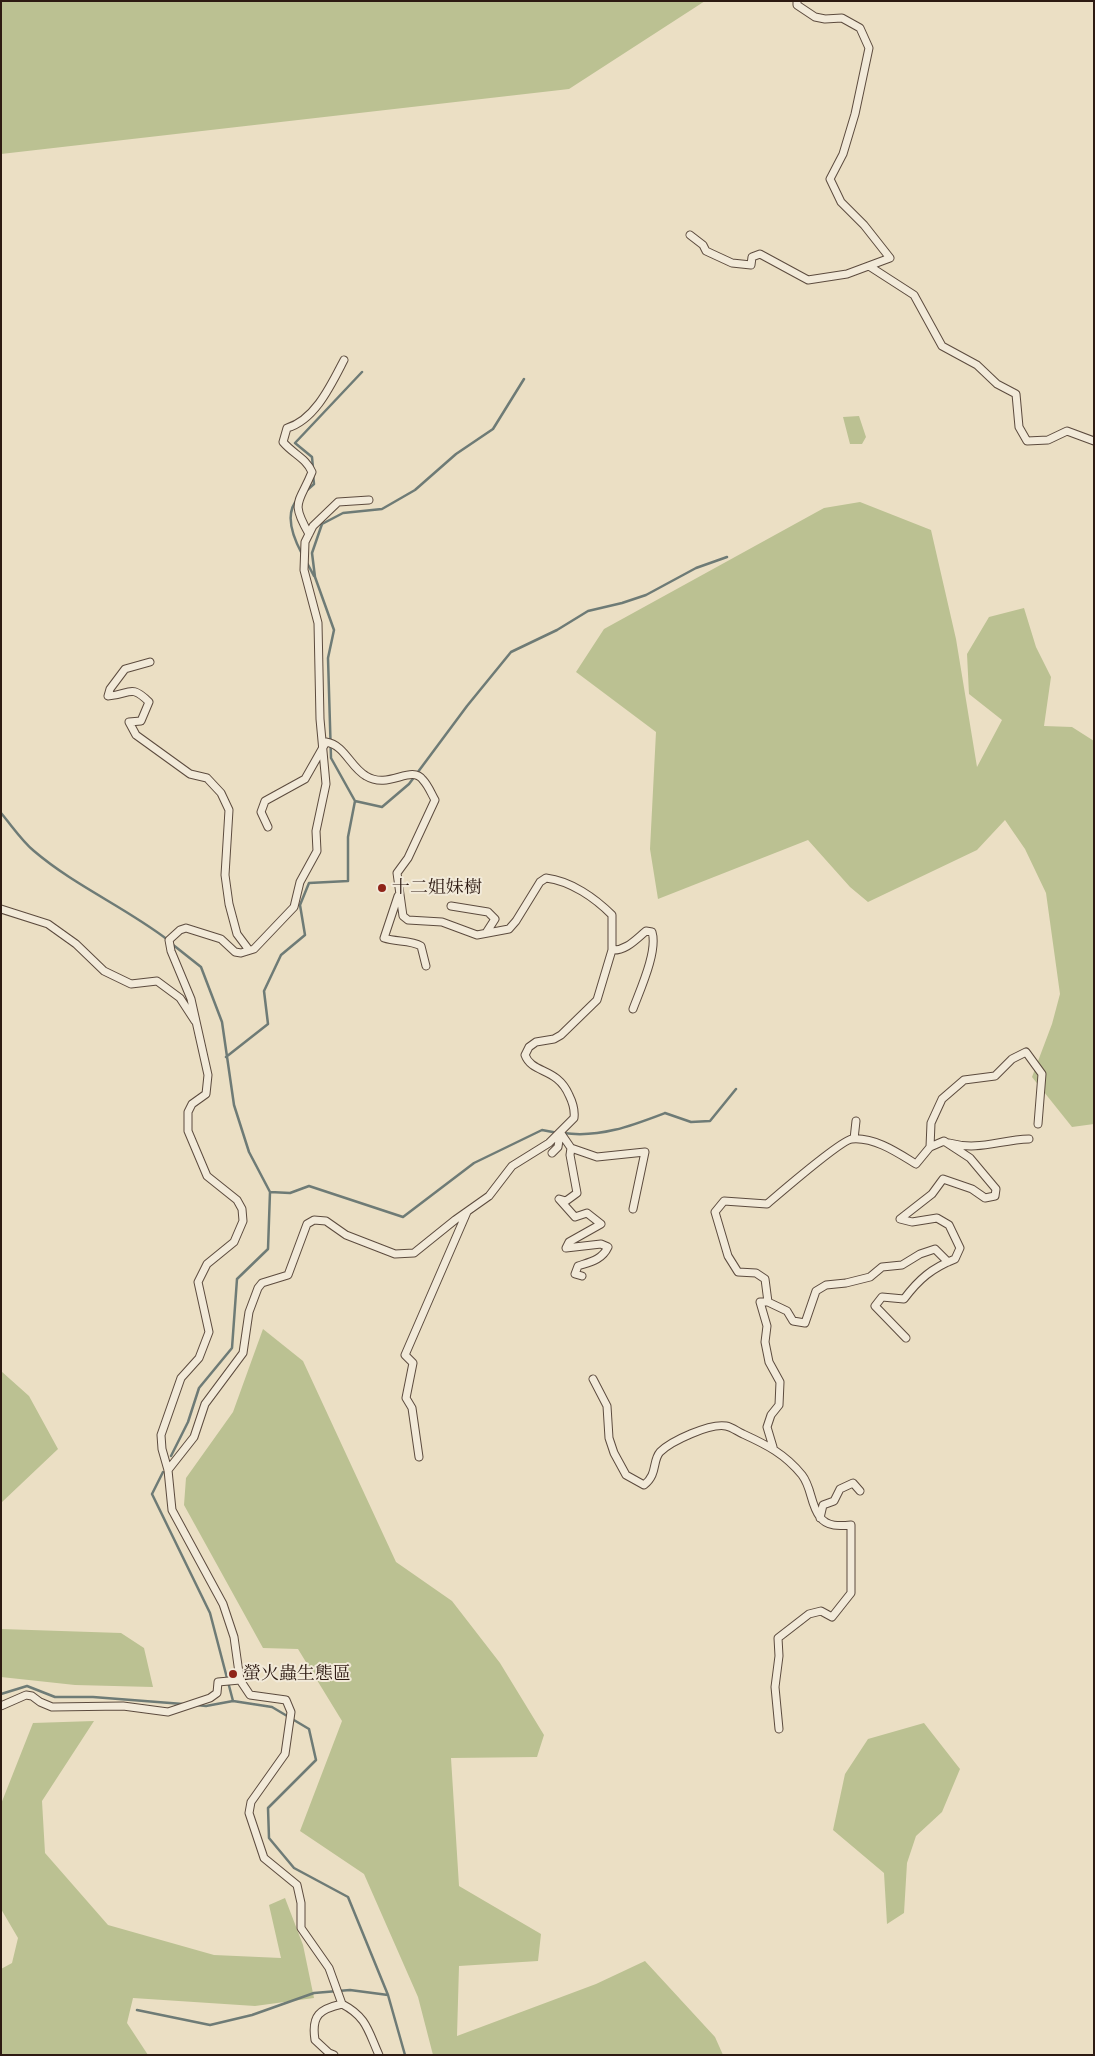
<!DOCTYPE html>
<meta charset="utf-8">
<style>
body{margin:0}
#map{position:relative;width:1095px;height:2056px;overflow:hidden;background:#ebdfc4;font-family:"Old Standard TT",serif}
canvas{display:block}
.frame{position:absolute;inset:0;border:2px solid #2d1a12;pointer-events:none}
</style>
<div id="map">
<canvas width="1095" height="2056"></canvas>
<div class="frame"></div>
</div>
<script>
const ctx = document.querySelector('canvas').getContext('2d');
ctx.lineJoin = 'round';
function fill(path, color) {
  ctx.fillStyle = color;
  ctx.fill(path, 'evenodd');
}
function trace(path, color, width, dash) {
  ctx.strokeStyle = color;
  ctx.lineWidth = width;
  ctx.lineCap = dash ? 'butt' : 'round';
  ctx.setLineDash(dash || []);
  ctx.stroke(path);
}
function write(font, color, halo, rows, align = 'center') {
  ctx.font = font + ' "Old Standard TT","Noto Serif TC",serif';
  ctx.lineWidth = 4;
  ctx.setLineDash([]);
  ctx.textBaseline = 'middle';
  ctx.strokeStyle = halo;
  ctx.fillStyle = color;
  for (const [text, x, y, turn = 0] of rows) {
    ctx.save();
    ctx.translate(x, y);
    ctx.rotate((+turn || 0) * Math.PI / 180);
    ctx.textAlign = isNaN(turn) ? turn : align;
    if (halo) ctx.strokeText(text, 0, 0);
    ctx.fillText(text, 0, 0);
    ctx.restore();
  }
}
fill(new Path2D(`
 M1,1H705L569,89L1,154Z
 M859,416L866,437L862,444H850L843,417Z
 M860,502L931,530L956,639L977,767L1002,720L969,694L967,654L989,617L1024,608L1036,647L1051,677L1044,726L1072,727L1094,741V1124L1072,1127L1032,1077L1052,1024L1060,994L1046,893L1025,849L1005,820L977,850L868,902L850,887L808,840L658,899L650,849L656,732L576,672L604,629L824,508Z
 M263,1329L303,1361L396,1562L452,1601L500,1663L544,1735L537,1757L451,1758L459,1886L541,1934L538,1961L459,1966L457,2036L596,1984L645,1961L715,2037L723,2055H433L418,1997L364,1874L300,1831L342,1721L298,1649L263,1648L184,1505L186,1478L233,1412Z
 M1,1371L29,1396L58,1449L1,1503Z
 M1,1629L121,1633L144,1648L153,1687L75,1685L1,1677Z
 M94,1721L42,1801L45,1853L108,1925L214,1955L281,1958L269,1905L285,1898L303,1945L314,1998L255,2006L133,1998L127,2023L148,2055H1V1969L12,1963L18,1938L1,1909V1804L33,1723Z
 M924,1723L960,1769L942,1812L916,1836L907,1863L904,1913L887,1924L884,1873L833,1830L845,1774L868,1739Z`), '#bbc192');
trace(new Path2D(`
 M313,468L312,457L295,443L362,372
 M305,492L314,484L313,474
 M298,499C283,514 294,539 302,554
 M306,561L314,576
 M355,801L331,758L328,658L334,630L315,577L312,553L322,524L343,513L382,509L415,490L456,454L493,429L524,379
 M1,813C12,826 22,841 34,851C75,886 125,907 168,940
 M226,1057L268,1024L264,991L281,955L305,935L300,905L309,883L348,881V837L355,801L382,807L409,784L467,706L511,652L557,630L588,611L622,603L646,595L696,568L727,557
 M563,1133C600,1138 631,1126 665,1113L691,1122L710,1121L736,1089
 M270,1192L290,1193L309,1186L403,1217L474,1163L542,1130L558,1133
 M171,1456L188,1422L199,1388L232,1348L237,1279L268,1249L270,1192L249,1152L234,1105L222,1022L201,967L172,944
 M163,1472L152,1494L210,1613L233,1701L272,1707L309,1729L316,1760L268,1808L269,1838L294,1868L348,1897L388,1995L405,2055
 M1,1694L27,1686L55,1697H93L183,1704
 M196,1705L206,1706L233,1701
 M137,2010L210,2025L252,2015L314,1993L350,1990L388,1995`), '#6e7b76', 2.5);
const street = new Path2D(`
 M690,235L703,245L706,251L732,263L751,265L752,257L760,254L808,280L847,274L890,258L864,225L841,202L830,179L843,154L855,114L869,48L860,28L842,18L825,19L815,17L797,5V1
 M869,266L914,295L942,346L977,365L997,384L1016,394L1019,427L1027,441L1048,440L1067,431L1094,441
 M309,534C290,501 299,504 312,472C306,458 293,454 283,442L287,428C315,420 331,385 344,360
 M150,662L125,669L110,689L108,696C130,695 130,683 149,702L141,721L129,722L136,735L190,774L207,778L221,793L229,810L225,875L229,904L237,934L249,950
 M398,896L384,938C396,942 411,940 421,946L426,966
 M451,906L488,912L495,919L486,933
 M1,909L48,924L76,944L104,971L131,984L157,981L180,998L195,1021
 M612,950C626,951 636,939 646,931L652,932C658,951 640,990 633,1009
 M560,1132L571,1148
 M854,1139L856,1121
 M949,1143C979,1151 999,1140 1029,1139
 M930,1147L931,1123L942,1099L964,1080L995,1076L1012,1059L1026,1052L1042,1074L1038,1124
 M552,1153L558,1147L560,1133
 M582,1276L575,1274L578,1266C590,1262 602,1260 608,1247L601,1244L566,1248L569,1242L601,1224L587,1213L575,1217L559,1199L566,1201L577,1193L570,1155L571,1148L597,1157L645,1152L633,1209
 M768,1302H760L767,1326L765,1342L769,1362L780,1382L779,1405L771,1415L767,1427L773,1447
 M906,1338L875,1306L882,1297L904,1299C919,1279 932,1268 955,1259L960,1248L949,1225L937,1218L912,1222L900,1219L932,1194L943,1179L972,1189L985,1198L995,1196L996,1189L970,1158L944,1141L930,1147L916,1164C898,1153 875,1137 852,1139C841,1140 780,1193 767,1204L724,1201L715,1212L728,1256L738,1272L756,1273L765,1279L768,1302L787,1311L793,1321L805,1323L816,1291L826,1285L846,1283L870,1277L882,1267L902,1265L920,1254L935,1249L948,1262
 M593,1379L607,1406L609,1438L614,1453L626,1475L644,1485C658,1474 652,1461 660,1452C671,1441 710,1423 726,1426C732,1427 738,1432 743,1434C767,1445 785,1454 802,1475C812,1488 810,1504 820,1517C827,1527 840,1526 851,1525V1593L832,1617L821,1611L809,1614L778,1638L779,1656L775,1687L779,1729
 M419,1457L412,1408L406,1398L413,1363L405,1355L467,1212
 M168,1470L194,1437L205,1404L243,1353L249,1312L258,1288L262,1283L288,1275L307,1224L314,1220L326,1221L346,1235L395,1254L414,1253L455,1220L489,1196L512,1166L549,1143L574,1118C575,1110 573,1103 569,1095C557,1067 532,1074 525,1055L529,1047L536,1042L554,1039L561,1035L597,1000L612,950V915C595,898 571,881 546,878L540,882L516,921L509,929L477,935L442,922L408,920L403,916L397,873L408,858L435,800C431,793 428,785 423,780C411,764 389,790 366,776C350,767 345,745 326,742L305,779L265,801L261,812L268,827
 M820,1518L823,1505L834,1501L840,1489L853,1483L860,1491
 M1,1706L26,1695L32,1696L40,1702L52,1707L123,1706L168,1712L210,1698L217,1693L218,1682L240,1680
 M342,2004L329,1968L301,1928V1903L297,1885L264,1858L249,1813L251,1802L285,1754L291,1712L286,1700L250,1695L240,1680L234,1637L223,1604L172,1510L168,1470L162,1449L161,1435L181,1378L199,1358L209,1332L198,1282L207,1264L234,1242L243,1221L242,1209L237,1200L207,1176L188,1131V1112L192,1104L206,1094L208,1075L191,999L171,951L169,940L180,930L186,928L221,939L235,952L241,953L254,949L294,907L300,882L317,851L316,831L326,784L320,719L318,623L304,570L305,542L313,526L338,502L369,500
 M334,2055L329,2053L315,2040C311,2015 320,2009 342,2004C367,2017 368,2031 379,2055`);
trace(street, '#5c4b3e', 9);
trace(street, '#f2ead9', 7);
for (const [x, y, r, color] of [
 [382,888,5,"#8f2418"],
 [233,1674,5,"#8f2418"]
]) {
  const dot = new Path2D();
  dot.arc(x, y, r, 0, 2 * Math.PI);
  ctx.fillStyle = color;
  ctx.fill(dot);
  trace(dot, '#f2ead9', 2);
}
write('18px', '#2d1a12', '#f2ead9', [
 ["十二姐妹樹",392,888],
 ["螢火蟲生態區",243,1674]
], 'left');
</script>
